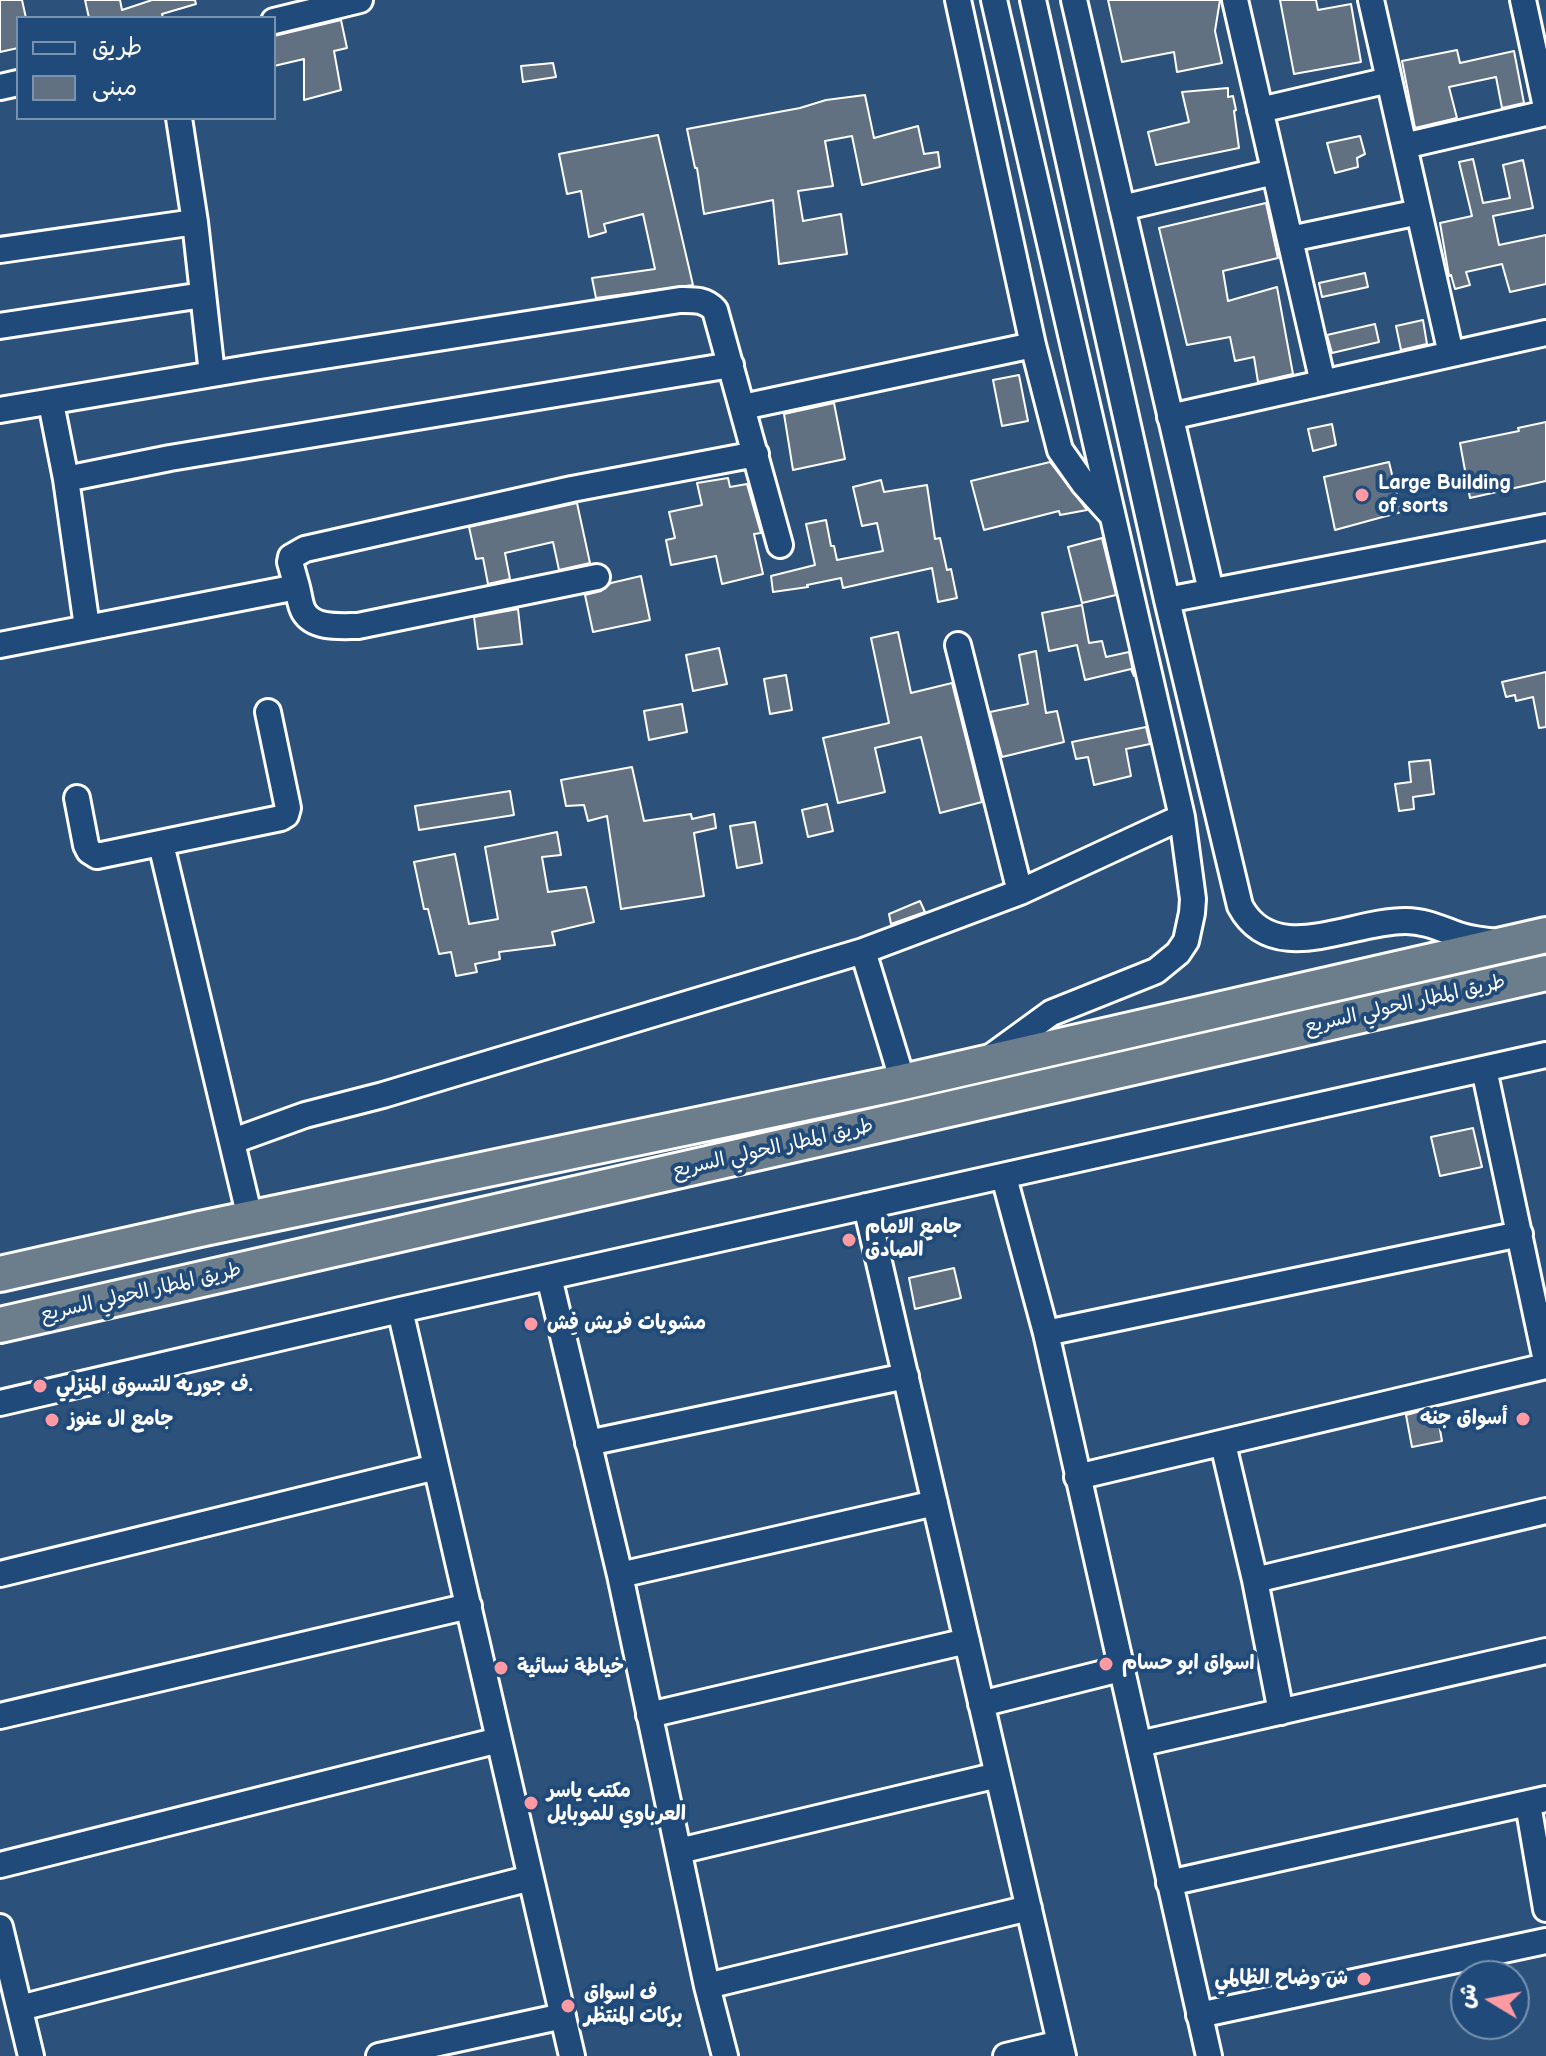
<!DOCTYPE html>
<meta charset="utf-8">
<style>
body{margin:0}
#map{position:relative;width:1546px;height:2056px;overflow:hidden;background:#2c527c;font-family:"Balsamiq Sans","Playpen Sans Arabic",sans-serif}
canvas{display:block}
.legend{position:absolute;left:16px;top:16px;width:260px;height:104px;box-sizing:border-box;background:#1f4a7a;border:2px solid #7992af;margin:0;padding:10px 14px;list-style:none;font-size:24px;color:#fff}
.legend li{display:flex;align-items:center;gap:16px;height:40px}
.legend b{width:40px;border:2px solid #7992af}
.north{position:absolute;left:1450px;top:1960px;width:80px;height:80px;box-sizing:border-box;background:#1f4a7a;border:2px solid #7992af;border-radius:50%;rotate:280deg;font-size:22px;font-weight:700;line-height:32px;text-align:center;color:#fff}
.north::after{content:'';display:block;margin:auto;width:28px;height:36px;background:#ff9aa2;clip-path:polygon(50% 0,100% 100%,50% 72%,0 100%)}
</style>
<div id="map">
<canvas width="1546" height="2056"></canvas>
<ul class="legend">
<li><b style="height:10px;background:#1f4a7a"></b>طريق</li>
<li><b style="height:22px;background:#627182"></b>مبنى</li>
</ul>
<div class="north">ش</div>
</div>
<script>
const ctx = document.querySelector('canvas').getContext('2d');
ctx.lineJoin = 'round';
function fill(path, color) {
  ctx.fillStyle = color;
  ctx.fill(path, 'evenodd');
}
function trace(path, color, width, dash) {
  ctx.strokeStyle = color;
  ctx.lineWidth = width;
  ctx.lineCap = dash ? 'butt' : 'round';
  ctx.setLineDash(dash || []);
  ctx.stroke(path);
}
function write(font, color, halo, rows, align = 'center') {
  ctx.font = font + ' "Balsamiq Sans","Playpen Sans Arabic",sans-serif';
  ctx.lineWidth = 8;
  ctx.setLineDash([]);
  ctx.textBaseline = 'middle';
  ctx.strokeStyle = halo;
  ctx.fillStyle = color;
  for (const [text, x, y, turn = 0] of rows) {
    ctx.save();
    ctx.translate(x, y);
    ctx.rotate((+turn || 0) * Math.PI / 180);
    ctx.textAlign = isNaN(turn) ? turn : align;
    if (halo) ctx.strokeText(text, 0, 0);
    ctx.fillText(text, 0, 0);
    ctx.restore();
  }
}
const building = new Path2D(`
 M0,0H22L26,18H18V48L0,52Z
 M85,0H120L122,10L152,0H195L196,4L162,14L163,18H89Z
 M1108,0H1220L1215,31L1222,63L1177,72L1174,52L1122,62Z
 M1280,0H1316L1318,10L1351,4L1361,62L1294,74Z
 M341,20L347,48L334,51L341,90L304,100V59L274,66V36Z
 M1457,50L1460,63L1514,51L1524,103L1502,108L1496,77L1449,87L1457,118L1415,128L1402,61Z
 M553,63L556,77L523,82L521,66Z
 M1228,88V97L1233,96L1236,110L1234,111L1239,148L1156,165L1148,132L1189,122L1182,92Z
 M865,95L874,138L918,126L924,154L938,152L940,167L862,185L852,136L825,141L833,186L798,191L803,221L841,214L847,254L779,264L773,200L704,214L697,168H695L687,129L800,108L826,100Z
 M658,135L693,285L596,298L592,278L655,269L643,214L604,224L606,232L589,237L581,191L567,194L559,154Z
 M1360,136L1365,154L1357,158L1358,167L1335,173L1327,143Z
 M1473,159L1483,203L1510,198L1503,165L1523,160L1533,208L1493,216L1499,245L1546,235V284L1510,292L1502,264L1466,272L1470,285L1455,289L1451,275L1449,276L1440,223L1472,216L1459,162Z
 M1266,203L1278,258L1223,271L1228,301L1277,287L1293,374L1258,382L1254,357L1235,361L1230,337L1187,345L1159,228Z
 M1365,273L1368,287L1322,297L1319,283Z
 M1423,320L1427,344L1401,350L1396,326Z
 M1375,324L1379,342L1332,353L1327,335Z
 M1019,375L1028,421L1002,426L993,380Z
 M834,403L845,459L793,470L784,414Z
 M1546,422V481L1470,498L1460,443L1519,431L1518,428Z
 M1332,424L1336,445L1313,451L1308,429Z
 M1050,462L1087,510L1060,515L1059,511L984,530L971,481Z
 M1389,462L1401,512L1335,530L1324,477Z
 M728,478L730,487L747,484L761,533L754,534L763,574L722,584L716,556L671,565L666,540L675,538L669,512L702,505L697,483Z
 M881,480L884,492L927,485L935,539L940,538L947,570L951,569L957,598L938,602L932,568L843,588L841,578L807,585L808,587L773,592L771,576L815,565L806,524L826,520L831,546H834L837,560L883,551L877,523L862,526L853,487Z
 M577,503L590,563L559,570L553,542L505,553L510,579L488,584L483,558L476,559L469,527Z
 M1102,538L1116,595L1082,603L1068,547Z
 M641,576L650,620L593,632L585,595L601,591L611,583Z
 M1082,605L1089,643L1102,641L1106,657L1129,652L1134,676L1131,669L1085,680L1077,645L1049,651L1042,613Z
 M518,609L522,644L478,649L474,617Z
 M898,632L911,693L952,683L982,802L940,813L921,737L875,748L885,792L838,803L823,738L889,723L871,638Z
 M719,648L727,684L693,691L686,655Z
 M1036,651L1046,713L1057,711L1064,742L1002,757L990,712L1028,704L1019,655Z
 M1546,672V727L1539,728L1533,697L1516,701L1515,695L1506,697L1502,682Z
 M786,675L792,710L770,714L764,679Z
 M682,704L687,732L649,740L644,711Z
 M1146,727L1150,744L1126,749L1131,776L1094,785L1088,757L1076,759L1072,742Z
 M1430,760L1434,794L1413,797L1414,809L1399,811L1395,784L1411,782L1409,762Z
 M632,767L644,821L691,814L692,819L714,814L716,828L694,833L704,896L621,909L607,816L588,821L584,805L566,806L561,780Z
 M510,791L514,815L419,830L415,806Z
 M827,804L833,831L808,837L802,810Z
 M755,822L762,863L737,868L730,826Z
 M557,832L561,855L542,857L548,892L586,887L594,922L552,932L555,945L499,952L500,959L475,964L477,972L456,976L451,952L439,954L428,909H424L414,862L455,854L469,924L498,919L485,847Z
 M920,901L925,912L891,924L889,914Z
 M1473,1128L1482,1167L1440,1176L1431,1137Z
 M954,1268L961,1298L915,1309L909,1278Z
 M1436,1407L1442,1441L1412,1447L1406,1415Z`);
fill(building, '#627182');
trace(building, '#fff', 2);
const minor = new Path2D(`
 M958,0L1033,345L1060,450L1084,484L1110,513
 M1033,0L1167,600L1240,906C1274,969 1352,920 1406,921C1423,921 1437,927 1453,933C1467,939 1482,940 1496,942
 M1074,0L1211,591
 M1235,0L1323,383
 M1371,0L1451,354
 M1523,0L1546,107
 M274,21L360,0
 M0,87L18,83
 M1260,110L1389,80
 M179,118L195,222L212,374
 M1404,146L1546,113
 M1122,208L1274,172
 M1290,239L1419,212
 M0,250L195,222
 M0,326L203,295
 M51,403L66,479L87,627
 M743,407L1033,345
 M0,410L260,366L680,300C694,300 705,299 715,310L780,545
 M1170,417L1546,333
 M66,479L170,458L731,365
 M297,587C299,594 300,606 304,612C314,629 341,626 358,626L597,577
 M1167,600L1546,527
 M0,645L297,587L290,562L291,557L305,549L572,489L756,454
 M958,645L1020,892
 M77,798L86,845L89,851L97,856L281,818L286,815L288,808L268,712
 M161,844L250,1218
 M863,951L903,1082
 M992,1056L1051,1013L1156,971L1178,953L1186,941L1192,913L1193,899L1182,817L994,0
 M1484,1069L1546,1361
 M233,1141L305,1115L383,1095L863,951L1020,892L1182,817
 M1004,1177L1046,1333L1209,2056
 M866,1206L1063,2056
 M549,1277L620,1575L707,1986L725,2056
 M400,1310L572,2056
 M1046,1333L1520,1234
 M0,1403L400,1310L1546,1055
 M588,1443L906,1376
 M1223,1444L1255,1580L1281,1712
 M1077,1477L1546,1366
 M0,1574L436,1467
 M620,1575L935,1503
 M1255,1580L1546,1511
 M981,1704L1120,1669
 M649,1715L967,1641
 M0,1716L469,1606
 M1139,1744L1546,1651
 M1528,1804L1546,1909
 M679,1851L998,1775
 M0,1865L499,1740
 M1169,1883L1546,1799
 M0,1927L31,2056
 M707,1986L1029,1908
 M20,2008L531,1878
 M1199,2015L1546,1941
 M379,2056L563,2016
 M1006,2056L1060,2043`);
const highway = new Path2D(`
 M0,1274L200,1229L903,1082L1546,935
 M0,1325L1546,973`);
trace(minor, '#fff', 30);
trace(highway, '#fff', 40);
trace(minor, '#1f4a7a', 24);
trace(highway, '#6c7d8b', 34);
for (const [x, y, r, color] of [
 [1362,495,8,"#ff9aa2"],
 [849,1240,8,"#ff9aa2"],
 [531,1324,8,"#ff9aa2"],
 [40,1386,8,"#ff9aa2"],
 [1523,1419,8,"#ff9aa2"],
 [52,1420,8,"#ff9aa2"],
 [1106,1664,8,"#ff9aa2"],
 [501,1668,8,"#ff9aa2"],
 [531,1803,8,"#ff9aa2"],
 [1364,1979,8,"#ff9aa2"],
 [568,2006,8,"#ff9aa2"]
]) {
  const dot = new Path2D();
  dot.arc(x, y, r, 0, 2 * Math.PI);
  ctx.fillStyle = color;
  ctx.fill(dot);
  trace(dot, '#1f4a7a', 3);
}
write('bold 20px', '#fff', '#1f4a7a', [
 ["Large Building",1378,484],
 ["of sorts",1378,507],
 ["جامع الامام",865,1228],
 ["الصادق",865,1251],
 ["مشويات فريش فِش",547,1324],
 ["ف جوريه للتسوق المنزلي.",56,1386],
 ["أسواق جنه",1507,1419,"right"],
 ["جامع ال عنوز",68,1420],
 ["اسواق ابو حسام",1122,1664],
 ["خياطة نسائية",517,1668],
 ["مكتب ياسر",547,1792],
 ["العرباوي للموبايل",547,1815],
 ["ش وضاح الظالمي",1348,1979,"right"],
 ["ف اسواق",584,1994],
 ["بركات المنتظر",584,2017]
], 'left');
write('20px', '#fff', '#1f4a7a', [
 ["طريق المطار الحولي السريع",1405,1005,-13],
 ["طريق المطار الحولي السريع",773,1149,-13],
 ["طريق المطار الحولي السريع",141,1293,-13]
]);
</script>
